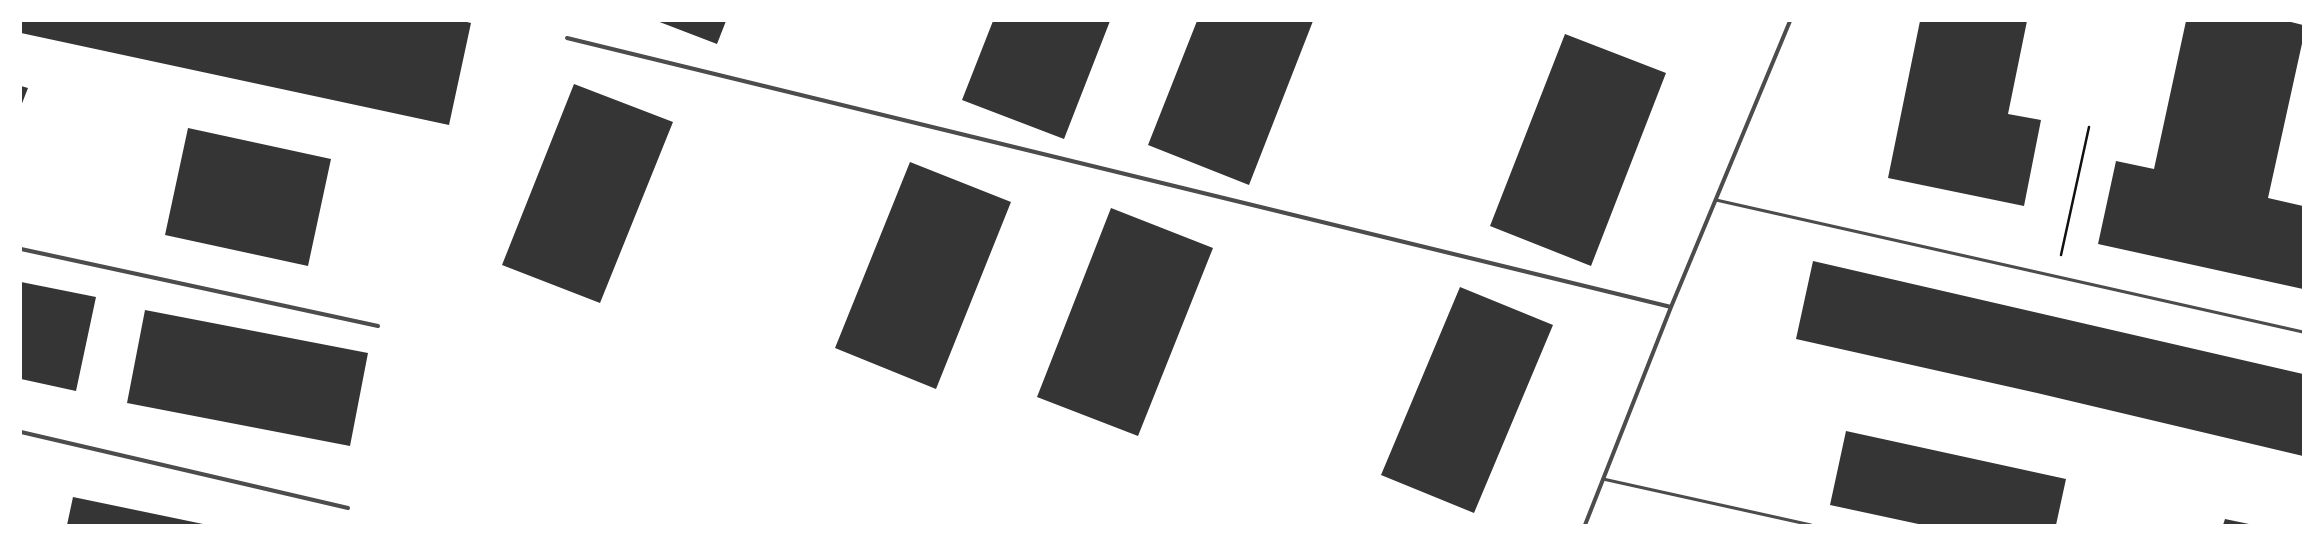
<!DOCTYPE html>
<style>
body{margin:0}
#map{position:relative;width:2324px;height:546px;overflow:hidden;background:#fff;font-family:Poppins,sans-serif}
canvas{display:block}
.frame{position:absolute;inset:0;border:22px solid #fff;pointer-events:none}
</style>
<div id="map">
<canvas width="2324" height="546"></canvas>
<div class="frame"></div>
</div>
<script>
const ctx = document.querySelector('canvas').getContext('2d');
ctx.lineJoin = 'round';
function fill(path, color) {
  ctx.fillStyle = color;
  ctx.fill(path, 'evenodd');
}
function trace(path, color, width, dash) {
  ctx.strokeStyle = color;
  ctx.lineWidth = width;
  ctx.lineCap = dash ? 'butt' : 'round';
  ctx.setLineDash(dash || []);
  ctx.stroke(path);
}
fill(new Path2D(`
 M21,21H463L471,23L449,125L21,33Z
 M657,21H726L717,44Z
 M993,21H1110L1064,139L962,100Z
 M1197,21H1313L1249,185L1148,145Z
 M1920,21H2027L2008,114L2041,120L2024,206L1888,178Z
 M2186,21H2287L2303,25V39L2268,198L2303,206V289L2098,244L2116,161L2154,169Z
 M1565,34L1666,73L1591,266L1490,226Z
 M574,84L673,122L600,303L502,265Z
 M21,86L28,88L21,106Z
 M188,128L331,159L308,266L165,235Z
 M910,162L1011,202L936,389L835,348Z
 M1111,208L1213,248L1138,436L1037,397Z
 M1813,261L2303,374V456L2037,393L1796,339Z
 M21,282L96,297L76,391L21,379Z
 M1460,287L1553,325L1474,513L1381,475Z
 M145,310L368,353L350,446L127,403Z
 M1846,431L2066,479L2056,525H1923L1830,505Z
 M73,497L203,524V525H67Z
 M2225,519L2249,524V525H2223Z`), '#353535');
trace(new Path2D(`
 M2061,255L2089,127`), '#111', 2.5);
trace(new Path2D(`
 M1716,200L2303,332
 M1603,479L1811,525`), '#4c4c4c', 3);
trace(new Path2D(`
 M567,38L1671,307
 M21,249L378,326
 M21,432L348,508
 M1585,525L1671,307L1790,21`), '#4c4c4c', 4);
</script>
